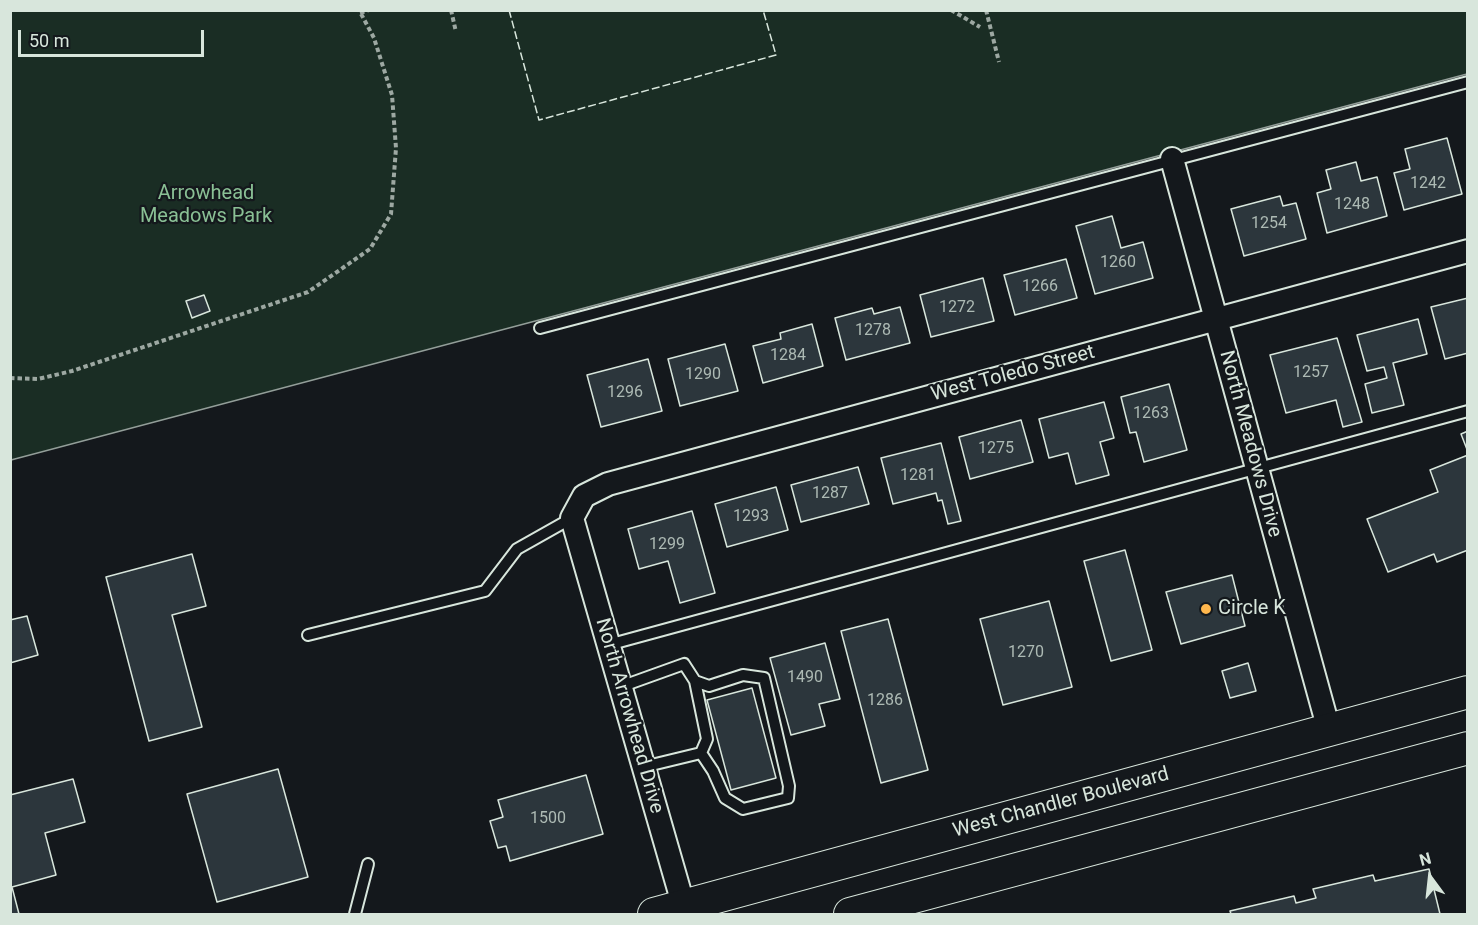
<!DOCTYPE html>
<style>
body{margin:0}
#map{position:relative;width:1478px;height:925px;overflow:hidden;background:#14181c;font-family:Roboto,sans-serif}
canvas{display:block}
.frame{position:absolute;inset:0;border:12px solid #d8e6dc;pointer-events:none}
.north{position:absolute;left:1400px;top:847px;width:60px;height:60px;-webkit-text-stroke:4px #14181c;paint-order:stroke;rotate:345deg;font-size:16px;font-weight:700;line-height:24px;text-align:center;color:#d8e6dc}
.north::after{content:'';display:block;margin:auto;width:21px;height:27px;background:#d8e6dc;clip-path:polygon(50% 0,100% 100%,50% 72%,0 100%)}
.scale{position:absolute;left:18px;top:30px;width:186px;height:27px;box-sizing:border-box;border:3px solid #d8e6dc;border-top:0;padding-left:8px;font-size:18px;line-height:21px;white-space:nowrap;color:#d8e6dc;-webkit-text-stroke:4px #14181c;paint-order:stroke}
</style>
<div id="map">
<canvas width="1478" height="925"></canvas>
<div class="frame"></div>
<div class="north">N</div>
<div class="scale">50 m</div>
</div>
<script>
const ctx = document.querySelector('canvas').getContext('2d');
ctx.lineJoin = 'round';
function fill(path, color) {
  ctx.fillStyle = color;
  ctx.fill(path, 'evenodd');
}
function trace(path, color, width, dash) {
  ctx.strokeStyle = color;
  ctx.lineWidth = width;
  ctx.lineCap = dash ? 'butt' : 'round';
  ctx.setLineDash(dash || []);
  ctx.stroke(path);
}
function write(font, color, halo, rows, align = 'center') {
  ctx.font = font + ' Roboto,sans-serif';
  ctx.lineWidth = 4.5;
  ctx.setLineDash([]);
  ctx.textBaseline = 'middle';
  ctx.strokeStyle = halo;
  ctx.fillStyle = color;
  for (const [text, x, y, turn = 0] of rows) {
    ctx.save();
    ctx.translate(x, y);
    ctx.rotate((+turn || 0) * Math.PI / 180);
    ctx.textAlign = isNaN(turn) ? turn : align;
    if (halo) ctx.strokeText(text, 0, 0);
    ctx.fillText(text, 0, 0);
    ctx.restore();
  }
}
const green = new Path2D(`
 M11,11H1467V74L11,460Z`);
fill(green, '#1a2d24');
trace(green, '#939e99', 1.5);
const building = new Path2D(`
 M1447,138L1462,194L1404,210L1394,173L1410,169L1405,149Z
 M1356,162L1361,181L1377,177L1387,216L1327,233L1317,193L1331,189L1326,170Z
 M1280,196L1283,206L1296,203L1306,239L1244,256L1231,209Z
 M1112,216L1121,248L1143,242L1153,278L1095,294L1076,226Z
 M1066,259L1077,298L1015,315L1004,275Z
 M983,278L994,321L931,337L920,295Z
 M204,295L210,311L192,318L186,301Z
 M1468,298V353L1445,359L1431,307Z
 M900,307L910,343L846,360L835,318L872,308L874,314Z
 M1418,319L1427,354L1393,363L1404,405L1372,413L1365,384L1387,378L1384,367L1367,371L1357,335Z
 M812,324L823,366L763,383L753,346L781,339L780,333Z
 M1337,338L1362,422L1343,427L1336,400L1286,413L1270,355Z
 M725,344L738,391L680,406L668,359Z
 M648,359L662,411L601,427L587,375Z
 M1169,384L1187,450L1144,462L1136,432L1130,433L1121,397Z
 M1104,402L1114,438L1100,442L1109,475L1076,484L1068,453L1049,458L1039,419Z
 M1021,420L1033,462L970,479L959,437Z
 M1468,431V452L1461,434Z
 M941,443L961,521L948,524L942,500L938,501L936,493L893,504L881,458Z
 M1468,455V550L1437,562L1434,554L1388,572L1367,519L1438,492L1430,470Z
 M858,467L869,504L801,522L791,485Z
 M776,487L788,530L727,547L715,504Z
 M692,511L715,593L680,603L668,561L639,569L628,529Z
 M1125,550L1152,650L1111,661L1084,561Z
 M192,554L206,606L172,615L202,727L149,741L106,577Z
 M1232,575L1245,626L1181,644L1166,592Z
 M1049,601L1072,687L1003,705L980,619Z
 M27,616L38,655L10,663V620Z
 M888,619L928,770L881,783L841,631Z
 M825,643L840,699L819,704L825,726L791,735L770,658Z
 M1248,663L1256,691L1230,698L1222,671Z
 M752,688L776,778L731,790L707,700Z
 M278,769L308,877L217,902L187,794Z
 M586,775L603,834L510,861L506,846L498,848L490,821L503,817L498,800Z
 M73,779L85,822L45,833L56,875L12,887L19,914H10V795Z
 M1429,869L1440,914H1231L1230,911L1294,896L1296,903L1316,898L1313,889L1373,875L1375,881Z`);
fill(building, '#2c363c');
trace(building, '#d8e6dc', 1.5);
const lane = new Path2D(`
 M540,328L1468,82
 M308,635L485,591L517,549L572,518
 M608,645L1468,411
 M620,687L684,664L695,681L707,739L701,753
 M643,767L701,753L713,771L725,798L743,809L788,798L789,786L764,678L743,675L709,686L695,681
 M355,914L368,864`);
const street = new Path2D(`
 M1172,159L1329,730
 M686,914L572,518L584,496L608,484L1468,251`);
const secondary = new Path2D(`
 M654,914L1468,692
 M850,914L1468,748`);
trace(lane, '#d8e6dc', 14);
trace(street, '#d8e6dc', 26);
trace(secondary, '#d8e6dc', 34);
trace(new Path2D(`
 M451,10L456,32
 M951,10L980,27
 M986,10L999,62
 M360,13L369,10
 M10,378L38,379L72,371L308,292L370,249L391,214L396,148L392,95L374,38L359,10`), '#9da8a2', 4, [4.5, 3]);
trace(lane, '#14181c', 10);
trace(street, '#14181c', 22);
trace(secondary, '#14181c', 32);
trace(new Path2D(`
 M509,10L539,120L776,55L763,10`), '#d8e6dc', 1.5, [8, 3]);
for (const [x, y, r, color] of [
 [1206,609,6,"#ffb74d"]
]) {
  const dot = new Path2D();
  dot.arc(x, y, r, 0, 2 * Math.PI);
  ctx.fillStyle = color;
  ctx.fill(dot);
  trace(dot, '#14181c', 2);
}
write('16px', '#adbab4', null, [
 ["1242",1428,184],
 ["1248",1352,205],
 ["1254",1269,224],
 ["1260",1118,263],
 ["1266",1040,287],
 ["1272",957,308],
 ["1278",873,331],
 ["1284",788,356],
 ["1257",1311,373],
 ["1290",703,375],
 ["1296",625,393],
 ["1263",1151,414],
 ["1275",996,449],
 ["1281",918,476],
 ["1287",830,494],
 ["1293",751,517],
 ["1299",667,545],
 ["1270",1026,653],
 ["1490",805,678],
 ["1286",885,701],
 ["1500",548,819]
]);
write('20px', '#8ac095', '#14181c', [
 ["Arrowhead",206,194],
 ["Meadows Park",206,217]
]);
write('20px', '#d8e6dc', '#14181c', [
 ["West Toledo Street",1013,374,-15],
 ["North Meadows Drive",1250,444,75],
 ["North Arrowhead Drive",629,716,74],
 ["West Chandler Boulevard",1061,803,-15]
]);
write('20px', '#d8e6dc', '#14181c', [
 ["Circle K",1218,609]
], 'left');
</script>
